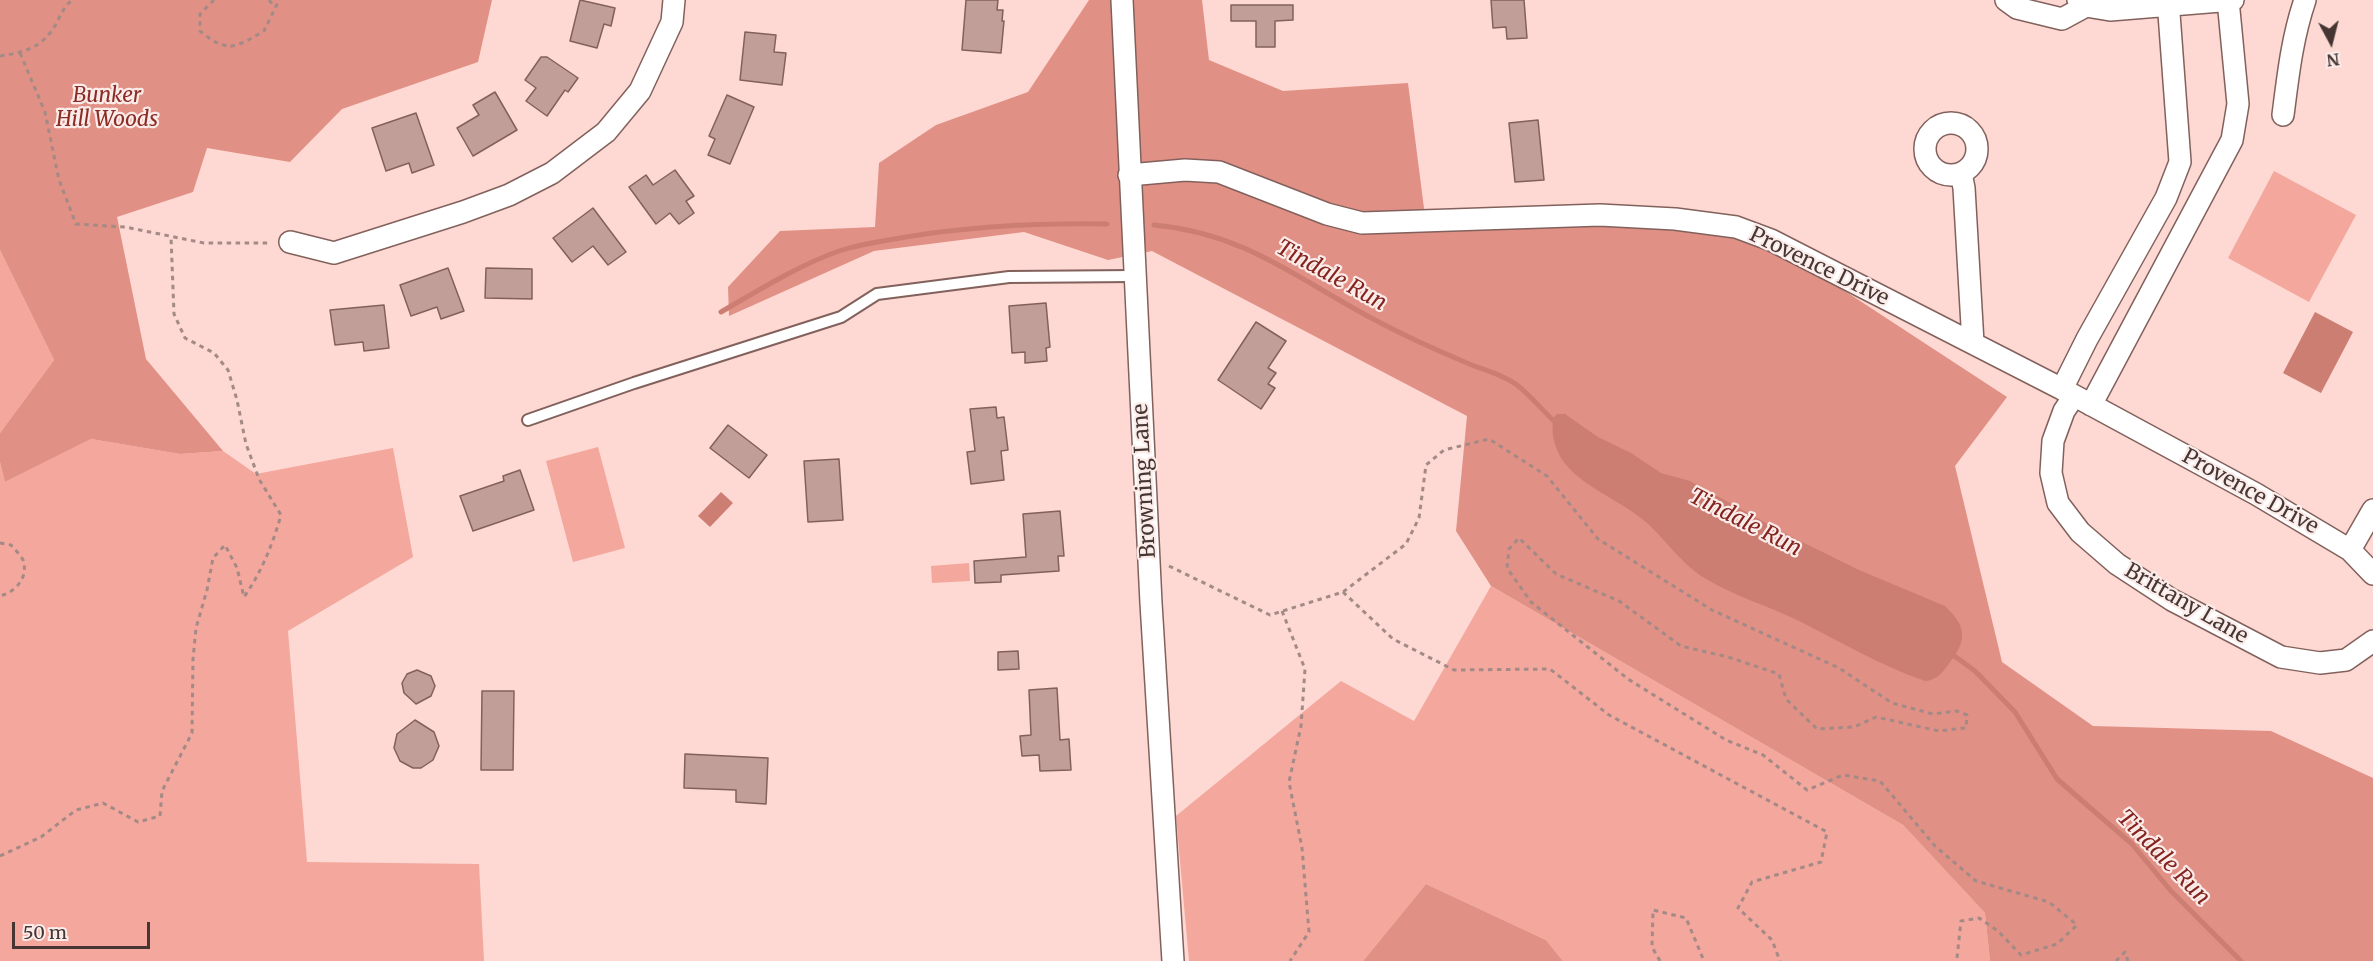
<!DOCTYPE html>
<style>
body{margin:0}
#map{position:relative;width:2373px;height:961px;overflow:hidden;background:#fed8d2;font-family:Merriweather,serif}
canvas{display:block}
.north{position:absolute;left:2301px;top:12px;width:60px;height:60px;-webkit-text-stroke:4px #fbebe9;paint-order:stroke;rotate:173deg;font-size:16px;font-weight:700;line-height:24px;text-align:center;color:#453634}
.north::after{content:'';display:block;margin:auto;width:21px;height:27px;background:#453634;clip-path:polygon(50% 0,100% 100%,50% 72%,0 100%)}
.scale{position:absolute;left:12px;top:922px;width:138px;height:27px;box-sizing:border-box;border:3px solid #453634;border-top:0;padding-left:8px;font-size:18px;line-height:21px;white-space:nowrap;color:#453634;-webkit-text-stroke:4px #fbebe9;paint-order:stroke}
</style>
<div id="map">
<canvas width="2373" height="961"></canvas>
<div class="north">N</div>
<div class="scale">50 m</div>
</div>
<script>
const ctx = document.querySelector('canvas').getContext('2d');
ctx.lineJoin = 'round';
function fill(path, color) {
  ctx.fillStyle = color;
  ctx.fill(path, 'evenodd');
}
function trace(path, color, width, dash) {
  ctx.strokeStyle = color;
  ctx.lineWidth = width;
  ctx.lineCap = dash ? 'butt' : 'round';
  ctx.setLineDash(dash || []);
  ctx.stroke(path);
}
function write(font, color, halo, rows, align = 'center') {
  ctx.font = font + ' Merriweather,serif';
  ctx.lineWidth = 4.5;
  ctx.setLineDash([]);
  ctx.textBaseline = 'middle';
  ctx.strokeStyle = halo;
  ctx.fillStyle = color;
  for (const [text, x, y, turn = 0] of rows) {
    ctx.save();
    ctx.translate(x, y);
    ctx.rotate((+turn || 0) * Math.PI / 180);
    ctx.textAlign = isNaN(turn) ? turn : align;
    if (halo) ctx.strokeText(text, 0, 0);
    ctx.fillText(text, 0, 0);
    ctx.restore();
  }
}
fill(new Path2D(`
 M2274,171L2356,215L2309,302L2228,258Z
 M0,250L54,360L0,433Z
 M91,439L180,454L223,451L256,474L393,448L413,557L288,631L307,862L479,864L484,961H0V462L5,482Z
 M598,447L625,548L573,562L546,461Z
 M969,563L970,581L932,583L931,566Z
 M1491,586L1903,825L1985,913L1990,961H1563L1546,940L1426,884L1363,961H1189L1176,816L1341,681L1414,721Z`), '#f3a79d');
fill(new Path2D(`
 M0,0H492L478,62L342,109L290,162L207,148L193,192L117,217L146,359L223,451L180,454L91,439L5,482L0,462V433L54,360L0,250Z
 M1089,0H1202L1209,60L1283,91L1408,83L1426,224L1747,227L2007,397L1955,466L2002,662L2093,726L2271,731L2373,778V961H1990L1985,913L1903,825L1491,586L1456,531L1467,416L1152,251L1108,260L1024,232L874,251L729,316L728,287L780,231L875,227L879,163L936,125L1028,92Z
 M1426,884L1546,940L1563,961H1363Z`), '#e19085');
fill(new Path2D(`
 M2315,312L2353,332L2321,393L2283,373Z
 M1557,414H1565L1598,437L1631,453L1661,473L1690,481L1786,534L1859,570L1945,606C1968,628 1967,641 1948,665C1941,674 1937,680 1925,681C1881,666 1839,641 1797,620C1768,606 1734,596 1706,579C1682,565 1666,540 1647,523C1612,491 1546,479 1553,418Z
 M721,492L733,503L710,527L698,516Z`), '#cd7e73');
trace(new Path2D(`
 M1154,225C1245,233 1299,280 1375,320C1405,336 1436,350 1467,363C1483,370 1502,374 1517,385C1531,396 1543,411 1556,423
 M721,312C759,290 797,266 839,251C860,244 883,241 906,237C973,226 1039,223 1107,224
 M1949,652L1975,671L2015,712L2057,779L2132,844L2171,891L2241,961`), '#cd7e73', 5);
const building = new Path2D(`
 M580,0L615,8L611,26L604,24L597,48L570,41Z
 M966,0H998L997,10H1003L1002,21H1004L1001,53L962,50Z
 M1491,0H1524L1527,38L1507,39L1506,27L1493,28Z
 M1231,5H1293V20L1275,21V47H1256V21H1231Z
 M745,32L776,35L774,52L786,53L782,85L740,80Z
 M541,57H547L578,78L568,92L565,90L547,116L526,101L536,88L525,80Z
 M495,92L517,130L473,156L457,128L479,115L473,105Z
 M727,95L754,107L730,164L708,155L715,139L709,136Z
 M416,113L434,165L412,173L409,163L386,171L372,128Z
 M1538,120L1544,180L1515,182L1509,123Z
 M675,170L694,196L686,201L694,213L679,224L670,213L656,224L629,187L646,175L653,185Z
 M593,208L626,252L608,265L593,246L572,262L553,238Z
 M448,268L464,311L441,319L437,307L411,316L400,285Z
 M486,268L532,269V299L485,298Z
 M1046,303L1050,347L1046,348L1047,361L1025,363V352L1012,353L1009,306Z
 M384,305L389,348L364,351L363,342L335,345L330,310Z
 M1256,322L1286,341L1268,368L1276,373L1268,384L1275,388L1261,409L1218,380Z
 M996,407L997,418L1004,417L1008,450L1001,451L1004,480L971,484L967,452L975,451L970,409Z
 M728,425L767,455L749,478L710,448Z
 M839,459L843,520L808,522L804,461Z
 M520,470L534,510L473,531L460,496L504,481L503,476Z
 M1060,511L1064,556H1058L1059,571L1001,575V582L975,583L974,561L1026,557L1023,514Z
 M1018,651L1019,669L998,670V652Z
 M417,670L431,676L435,686L431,696L416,704L404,693L402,683L407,674Z
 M1057,688L1060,740L1069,739L1071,770L1040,771L1039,755L1022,756L1020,736L1031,735L1029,690Z
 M482,691H514L513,770H481Z
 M415,720L434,732L439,746L433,760L421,768H413L400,761L394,748L397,734Z
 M685,754L768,758L766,804L736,802V790L684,788Z`);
fill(building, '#c29e99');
trace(building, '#82615c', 1.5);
const lane = new Path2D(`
 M528,420L634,383L841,317L877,294L1009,277L1134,276`);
const street = new Path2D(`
 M1122,0L1151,603L1173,961
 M2006,0L2017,8L2062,19L2086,6
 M2078,0L2086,6L2110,10L2233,0
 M2283,115C2288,76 2292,38 2305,0
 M1925 149a26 26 0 1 1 52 0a26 26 0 1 1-52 0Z
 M1961,173L1964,188L1973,343
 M1129,175L1185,170L1219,172L1327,214L1362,223L1600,215L1675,219L1736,227L1771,240L2062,389L2256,494L2350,550L2373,574
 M290,242L334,253L463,212L509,195L552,173L606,132L640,91L672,22L674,0
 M2062,389L2087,339L2166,198L2180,162L2168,0
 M2074,396L2064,411L2053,441L2051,473L2058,503L2080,532L2117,564L2172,600L2281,657L2320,663L2346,660L2373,641
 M2091,405L2232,140L2238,104L2228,0
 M2350,550L2373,510`);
trace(lane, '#82615c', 14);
trace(street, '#82615c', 24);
trace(new Path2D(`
 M214,0L200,14V31L213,41L229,47L245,42L264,31L279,0
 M269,0L275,7
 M20,53L45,112L59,180L76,224L125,227L204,243H271
 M0,56C26,52 43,47 56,24C61,14 64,7 72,0
 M0,543L11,545C14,549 21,555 23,560C29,578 15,592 0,596
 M1169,566L1270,615L1343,592L1406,544L1419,518L1426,465L1444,450L1489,439L1547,476L1598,539L1712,610L1839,668L1892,703L1933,714L1957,711L1967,715L1966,728L1939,731L1876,717L1854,727L1817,729L1786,699L1779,674L1728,657L1681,646L1619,601L1556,574L1519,538L1509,549L1507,568L1531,602L1628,679L1726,740L1763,755L1807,790L1843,775L1880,781L1935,846L1976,881L2049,902L2077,925L2057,944L2021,955L1998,931L1979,918L1961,921L1957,958L1959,961
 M1343,592L1393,639L1454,670L1550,669L1609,715L1827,832L1821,862L1752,882L1738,908L1772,940L1780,961
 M1282,611L1305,669L1301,726L1289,782L1302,848L1309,932L1290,961
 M0,856L41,837L76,810L103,803L138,822L160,816L162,791L192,733L193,659L196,628L207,590L213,558L225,545L237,568L244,597C262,571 272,546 281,515L259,479L246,444L237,400L228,370L214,353L185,338L174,314L171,237
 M1660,961L1652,947L1653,910L1686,918L1704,961
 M2116,961L2125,952L2128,961`), '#a48a86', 3, [4.5, 4.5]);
trace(lane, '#fff', 10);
trace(street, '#fff', 21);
write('italic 21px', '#8b2c25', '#fbebe9', [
 ["Bunker",107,96],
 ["Hill Woods",107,120]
]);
write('21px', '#453634', '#fbebe9', [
 ["Provence Drive",1819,267,26],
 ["Browning Lane",1145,481,-93],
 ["Provence Drive",2250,492,29],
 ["Brittany Lane",2186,604,30]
]);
write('italic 22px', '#83241e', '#fbebe9', [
 ["Tindale Run",1331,276,29],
 ["Tindale Run",1745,523,27],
 ["Tindale Run",2163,858,46]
]);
</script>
